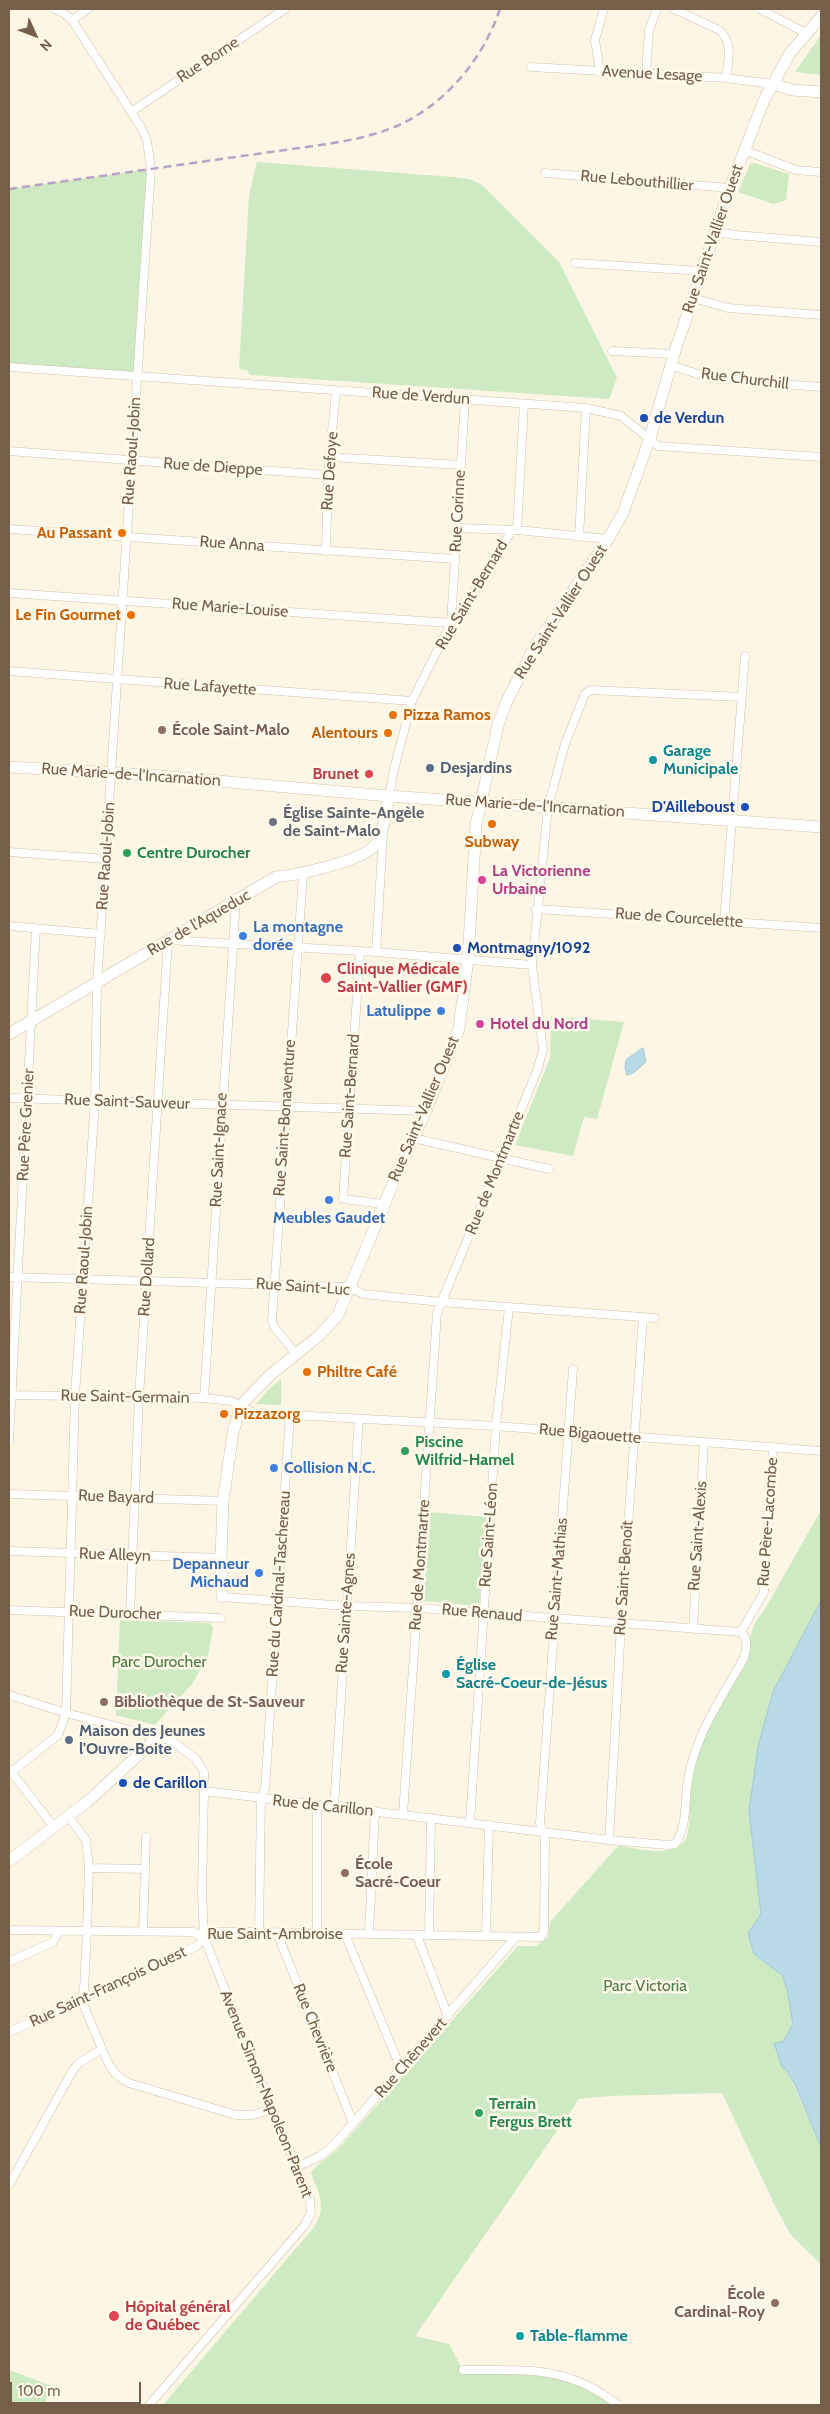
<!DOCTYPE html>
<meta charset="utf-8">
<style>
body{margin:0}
#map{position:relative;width:830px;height:2414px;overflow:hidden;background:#fdf6e4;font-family:Cabin,sans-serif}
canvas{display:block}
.frame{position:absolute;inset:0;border:10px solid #765f49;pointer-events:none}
.north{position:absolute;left:10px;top:10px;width:50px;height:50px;-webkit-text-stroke:4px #fffaeb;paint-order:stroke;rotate:133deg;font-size:14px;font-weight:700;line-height:20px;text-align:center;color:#765f49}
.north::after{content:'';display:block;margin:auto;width:18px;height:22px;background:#765f49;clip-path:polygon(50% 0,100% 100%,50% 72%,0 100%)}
.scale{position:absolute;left:10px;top:2382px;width:131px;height:22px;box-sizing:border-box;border:2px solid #765f49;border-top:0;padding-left:6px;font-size:15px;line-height:18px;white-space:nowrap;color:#765f49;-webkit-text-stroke:4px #fffaeb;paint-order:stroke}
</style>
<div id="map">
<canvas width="830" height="2414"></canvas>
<div class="frame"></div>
<div class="north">N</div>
<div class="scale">100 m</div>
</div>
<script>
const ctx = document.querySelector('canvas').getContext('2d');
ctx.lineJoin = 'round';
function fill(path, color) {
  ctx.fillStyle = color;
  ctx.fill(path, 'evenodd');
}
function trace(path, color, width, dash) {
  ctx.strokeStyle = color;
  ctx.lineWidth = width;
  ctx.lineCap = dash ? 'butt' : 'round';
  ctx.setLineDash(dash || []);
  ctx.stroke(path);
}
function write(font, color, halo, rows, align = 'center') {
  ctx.font = font + ' Cabin,sans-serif';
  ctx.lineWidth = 5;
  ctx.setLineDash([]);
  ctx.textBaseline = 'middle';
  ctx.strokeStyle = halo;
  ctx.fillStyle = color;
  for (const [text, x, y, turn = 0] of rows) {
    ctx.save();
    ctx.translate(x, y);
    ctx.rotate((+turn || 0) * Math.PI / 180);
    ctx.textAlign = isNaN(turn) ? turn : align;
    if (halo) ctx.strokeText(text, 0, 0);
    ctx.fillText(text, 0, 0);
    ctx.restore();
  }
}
fill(new Path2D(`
 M821,35V75L795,72Z
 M257,162L453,177L469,179L482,185L559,262L617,378L609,399L250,375L247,370L239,369L249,195Z
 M754,163L789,174L786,200L773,204L738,192L750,164Z
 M151,169L137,376L9,367V189Z
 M551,1016L624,1022L597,1119L584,1117L573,1156L515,1145L550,1058Z
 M281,1379V1405L256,1404L269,1389Z
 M821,1510V1601L773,1692L749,1811L761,1914L748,1933L754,1954L782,1975L787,1989L793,2024L783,2042L775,2043L821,2147V2264L791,2235L777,2210L722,2093L609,2096L579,2099L415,2336L449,2344L463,2370L561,2375L618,2405H163L315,2226C327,2205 319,2195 311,2173C317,2162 330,2157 339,2148L518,1946H536L548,1938L550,1922L618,1846C637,1848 670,1858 684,1842C693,1831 688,1793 691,1778C699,1733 726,1689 746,1648C754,1632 750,1626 764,1611Z
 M430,1512L487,1517L479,1606L423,1601Z
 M120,1620L210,1623L213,1628L208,1656L192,1684L155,1725L116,1715Z
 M9,2370L52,2386L44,2405H9Z`), '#cdeac2');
const water = new Path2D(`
 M643,1048L646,1062L633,1073L627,1075L625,1068L626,1060Z
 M821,1601V2147L795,2085L787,2071L782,2067L774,2043L783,2042L793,2024L787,1989L782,1975L754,1954L748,1933L761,1914L749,1811L758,1747L773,1692Z`);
fill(water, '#b8dae6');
trace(water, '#9ec8d8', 1);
const street = new Path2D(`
 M54,9L62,12L72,20L88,9
 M674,9L719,30C734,42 728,61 726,78
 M760,9L806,33
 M531,67L726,78L772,84
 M600,72L595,40L604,9
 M646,73L649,30L657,9
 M131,112L285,9
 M744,150L796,170L821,172
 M545,173L730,188
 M716,232L735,235L821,242
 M575,263L701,271
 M693,298L728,308L821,315
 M612,351L674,354
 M670,365L710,378L821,387
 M9,367L586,408L621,416L658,446L821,457
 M9,451L328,475
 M330,457L460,465
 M457,528L517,530L608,539
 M9,529L455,559
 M517,530L524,404
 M579,537L586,408
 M326,551L328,475L336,391
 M9,593L451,623
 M451,623L465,399
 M9,671L412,701
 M389,796L394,769L412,701L451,623L464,608L512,530
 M9,852L106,859
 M536,909L821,928
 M724,921L745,656
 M9,926L101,934
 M360,952L343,1199L384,1204
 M376,952L383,834
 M9,1098L426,1111
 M413,1138L549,1169
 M9,1277L350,1287L363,1294L441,1302L655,1318
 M297,1355L274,1327L272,1320L303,874
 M9,1395L204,1398L231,1401L254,1413L496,1426L821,1451
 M204,1398L236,901
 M9,1441L36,928
 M9,1494L223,1501
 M9,1551L221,1558
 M222,1597L347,1606L418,1608L741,1632
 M9,1610L221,1618
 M130,1614L139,1397L168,940L376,952L532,965
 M693,1629L704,1443
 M741,1632L764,1592L773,1447
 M9,1695L66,1713L172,1741L196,1759L204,1772V1791L609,1840L668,1845L675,1844C688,1827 684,1800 688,1780C695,1735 722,1697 744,1658C746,1649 749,1640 741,1632
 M9,1769L54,1827
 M9,1774L58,1735L66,1713L75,1395L95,1101L97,984L151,169L147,141L141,127L72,20
 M334,1807L359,1419
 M403,1815L437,1313L537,1071L543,1050L532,965L548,807L565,744L585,694L590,690L742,697
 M68,1816L86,1840L89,1868L87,1931L84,1989L81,1999L102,2049
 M470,1822L496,1426L509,1308
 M609,1840L621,1625L643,1317
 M89,1868L145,1869L143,1930
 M145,1869L146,1837
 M9,1930L193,1932L204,1937L217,1932H259L541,1937L544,1931L545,1839L540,1823L573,1369
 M259,1932L261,1799L265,1789L290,1414
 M277,1933L353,2123
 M369,1933L375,1811
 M317,1934V1805
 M345,1934L401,2069
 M429,1935L431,1818
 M417,1936L448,2016
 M486,1936L489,1825
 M9,1962L53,1942L59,1931
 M9,2032L197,1946L204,1937
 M297,2167L320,2156L333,2146L515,1938
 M9,2185L73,2070L79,2063L102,2049C109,2066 113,2075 129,2083L236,2115H253L272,2109
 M463,2370C526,2371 566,2364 618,2405
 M149,2405L304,2226L311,2213L310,2199L272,2109L204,1937L202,1893L204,1791`);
const secondary = new Path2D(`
 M772,84L793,90L821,92
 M9,767L149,775L389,796L821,827
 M9,1034L276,877C297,875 363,861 375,845C384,831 386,812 389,796
 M222,1597L221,1558L223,1501L233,1433L241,1405L270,1375L320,1335L338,1315L400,1167L426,1111L459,1028L468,959L476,825L498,725L506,703L534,648L608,539L623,513L650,438L674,354L730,188L764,100L790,53L821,17
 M9,1861L87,1802L158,1737`);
trace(street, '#cebfaa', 9);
trace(secondary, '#d1c0a7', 12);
trace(street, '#fff', 8);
trace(secondary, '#fff', 11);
trace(new Path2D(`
 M9,189L292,149C327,144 364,140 397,126C446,104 483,59 500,9`), '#baa2c6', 2.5, [8, 5]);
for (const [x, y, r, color] of [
 [644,418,5,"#1a4fb4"],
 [122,533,5,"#e8710a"],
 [131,615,5,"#e8710a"],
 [393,715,5,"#e8710a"],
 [162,730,5,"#8d6e63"],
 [388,733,5,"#e8710a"],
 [653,760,5,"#0f9aa8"],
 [430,768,5,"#5c6f8a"],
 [369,774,5,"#e0444e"],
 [745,807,5,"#1a4fb4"],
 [273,822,5,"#6b7280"],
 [492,824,5,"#e8710a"],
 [127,853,5,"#2e9e5b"],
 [482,880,5,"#d1479c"],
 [243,936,5,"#3f7fe0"],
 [457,948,5,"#1a4fb4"],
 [326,978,6,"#e0444e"],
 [441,1011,5,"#3f7fe0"],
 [480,1024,5,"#d1479c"],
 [329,1200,5,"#3f7fe0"],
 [307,1372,5,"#e8710a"],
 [224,1414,5,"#e8710a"],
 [405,1451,5,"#2e9e5b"],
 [274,1468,5,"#3f7fe0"],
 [259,1573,5,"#3f7fe0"],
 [446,1674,5,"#0f9aa8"],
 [104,1702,5,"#8d6e63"],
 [69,1740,5,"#5c6f8a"],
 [123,1783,5,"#1a4fb4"],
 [345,1873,5,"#8d6e63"],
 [479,2113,5,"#2e9e5b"],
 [775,2303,5,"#8d6e63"],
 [114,2316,6,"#e0444e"],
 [520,2336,5,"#0f9aa8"]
]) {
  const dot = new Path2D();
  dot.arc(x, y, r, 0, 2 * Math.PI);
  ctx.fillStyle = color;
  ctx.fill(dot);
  trace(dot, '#fffaeb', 2);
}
write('16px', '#765f49', '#fffaeb', [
 ["Rue Borne",208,60,-33],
 ["Avenue Lesage",652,74,3],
 ["Rue Lebouthillier",637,181,5],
 ["Rue Saint-Vallier Ouest",713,239,-71],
 ["Rue Churchill",745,379,7],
 ["Rue de Verdun",421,396,4],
 ["Rue Raoul-Jobin",132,451,-86],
 ["Rue de Dieppe",213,467,4],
 ["Rue Defoye",330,471,-86],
 ["Rue Corinne",458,511,-87],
 ["Rue Anna",232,544,4],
 ["Rue Saint-Bernard",472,595,-59],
 ["Rue Marie-Louise",230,608,4],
 ["Rue Saint-Vallier Ouest",561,612,-57],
 ["Rue Lafayette",210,687,4],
 ["Rue Marie-de-l'Incarnation",131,775,4],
 ["Rue Marie-de-l'Incarnation",535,806,4],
 ["Rue Raoul-Jobin",106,856,-86],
 ["Rue de Courcelette",679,918,4],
 ["Rue de l'Aqueduc",199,923,-30],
 ["Rue Saint-Bernard",350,1096,-86],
 ["Rue Saint-Sauveur",127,1102,2],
 ["Rue Saint-Vallier Ouest",424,1109,-67],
 ["Rue Saint-Bonaventure",285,1118,-86],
 ["Rue Père Grenier",26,1125,-87],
 ["Rue Saint-Ignace",219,1150,-87],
 ["Rue de Montmartre",495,1173,-68],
 ["Rue Raoul-Jobin",84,1260,-86],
 ["Rue Dollard",147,1277,-86],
 ["Rue Saint-Luc",303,1287,4],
 ["Rue Saint-Germain",125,1397,1],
 ["Rue Bigaouette",590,1434,5],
 ["Rue Bayard",116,1497,2],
 ["Rue Père-Lacombe",768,1522,-86],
 ["Rue Saint-Léon",489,1535,-86],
 ["Rue Saint-Alexis",698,1536,-86],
 ["Rue Alleyn",115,1555,2],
 ["Rue de Montmartre",420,1565,-86],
 ["Rue Saint-Benoît",624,1578,-86],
 ["Rue Saint-Mathias",557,1579,-85],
 ["Rue du Cardinal-Taschereau",279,1584,-86],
 ["Rue Durocher",115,1613,2],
 ["Rue Sainte-Agnes",346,1613,-86],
 ["Rue Renaud",482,1613,5],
 ["Rue de Carillon",323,1806,6],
 ["Rue Saint-Ambroise",275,1934],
 ["Rue Saint-François Ouest",108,1987,-25],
 ["Rue Chevrière",315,2028,68],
 ["Rue Chênevert",411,2058,-49],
 ["Avenue Simon-Napoleon-Parent",266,2094,68]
]);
write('bold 16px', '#164399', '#fffaeb', [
 ["de Verdun",654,418],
 ["D'Ailleboust",735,807,"right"],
 ["Montmagny/1092",467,948],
 ["de Carillon",133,1783]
], 'left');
write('bold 16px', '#c56008', '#fffaeb', [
 ["Au Passant",112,533],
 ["Le Fin Gourmet",121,615],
 ["Pizza Ramos",403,715,"left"],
 ["Alentours",378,733],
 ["Subway",492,842,"center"],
 ["Philtre Café",317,1372,"left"],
 ["Pizzazorg",234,1414,"left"]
], 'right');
write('bold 16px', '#785e54', '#fffaeb', [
 ["École Saint-Malo",172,730],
 ["Bibliothèque de St-Sauveur",114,1702],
 ["École",355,1864],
 ["Sacré-Coeur",355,1882],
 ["École",765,2294,"right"],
 ["Cardinal-Roy",765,2312,"right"]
], 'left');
write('bold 16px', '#0d838f', '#fffaeb', [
 ["Garage",663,751],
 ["Municipale",663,769],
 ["Église",456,1665],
 ["Sacré-Coeur-de-Jésus",456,1683],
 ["Table-flamme",530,2336]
], 'left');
write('bold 16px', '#4e5e75', '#fffaeb', [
 ["Desjardins",440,768],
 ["Maison des Jeunes",79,1731],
 ["l'Ouvre-Boite",79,1749]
], 'left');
write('bold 16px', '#be3a42', '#fffaeb', [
 ["Brunet",359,774,"right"],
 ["Clinique Médicale",337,969],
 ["Saint-Vallier (GMF)",337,987],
 ["Hôpital général",125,2307],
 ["de Québec",125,2325]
], 'left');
write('bold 16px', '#5b616d', '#fffaeb', [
 ["Église Sainte-Angèle",283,813],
 ["de Saint-Malo",283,831]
], 'left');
write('bold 16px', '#27864d', '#fffaeb', [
 ["Centre Durocher",137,853],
 ["Piscine",415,1442],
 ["Wilfrid-Hamel",415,1460],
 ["Terrain",489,2104],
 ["Fergus Brett",489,2122]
], 'left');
write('bold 16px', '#b23c85', '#fffaeb', [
 ["La Victorienne",492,871],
 ["Urbaine",492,889],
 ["Hotel du Nord",490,1024]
], 'left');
write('bold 16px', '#366cbe', '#fffaeb', [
 ["La montagne",253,927],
 ["dorée",253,945],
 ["Latulippe",431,1011,"right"],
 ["Meubles Gaudet",329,1218,"center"],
 ["Collision N.C.",284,1468],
 ["Depanneur",249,1564,"right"],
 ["Michaud",249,1582,"right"]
], 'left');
write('16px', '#4b7c41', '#fffaeb', [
 ["Parc Durocher",159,1662],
 ["Parc Victoria",645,1986]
]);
</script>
